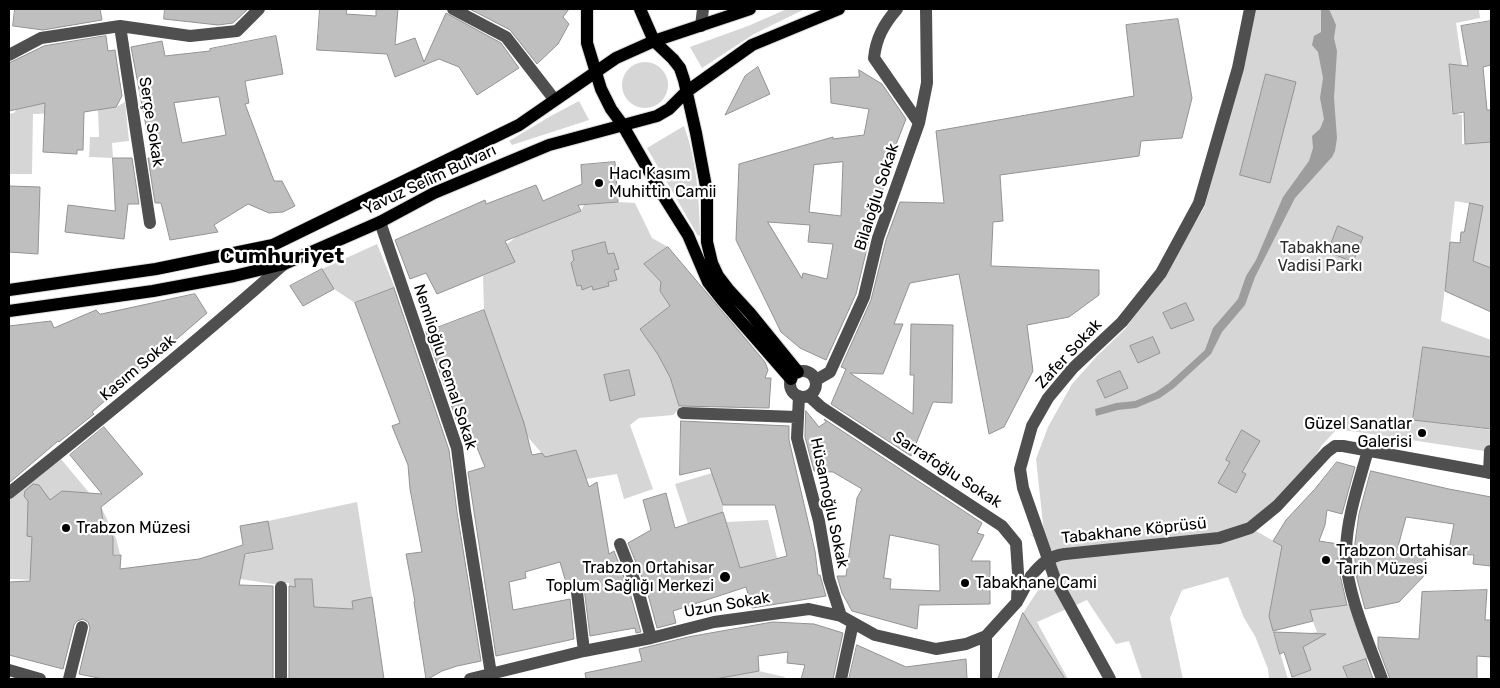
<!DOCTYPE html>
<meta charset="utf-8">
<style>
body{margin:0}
#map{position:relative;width:1500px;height:688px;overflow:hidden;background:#fff;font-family:Rubik,sans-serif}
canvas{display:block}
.frame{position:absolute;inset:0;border:10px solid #000;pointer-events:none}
</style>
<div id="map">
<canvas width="1500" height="688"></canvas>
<div class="frame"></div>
</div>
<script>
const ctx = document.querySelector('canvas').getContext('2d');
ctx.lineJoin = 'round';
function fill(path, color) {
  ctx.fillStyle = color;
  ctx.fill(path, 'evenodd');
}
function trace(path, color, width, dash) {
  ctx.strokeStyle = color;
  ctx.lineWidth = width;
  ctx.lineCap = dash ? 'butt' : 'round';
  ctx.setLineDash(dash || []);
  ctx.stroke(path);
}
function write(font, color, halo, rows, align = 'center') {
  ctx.font = font + ' Rubik,sans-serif';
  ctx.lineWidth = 4.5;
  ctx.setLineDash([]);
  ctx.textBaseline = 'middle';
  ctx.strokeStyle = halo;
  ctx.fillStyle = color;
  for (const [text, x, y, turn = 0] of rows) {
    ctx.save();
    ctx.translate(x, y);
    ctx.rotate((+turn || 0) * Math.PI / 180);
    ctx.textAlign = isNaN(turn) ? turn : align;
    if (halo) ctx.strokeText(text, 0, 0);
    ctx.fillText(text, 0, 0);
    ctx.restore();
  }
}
fill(new Path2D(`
 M787,9H805L754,34L702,68L690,47L748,26Z
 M1253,9H1479L1480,18L1456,23L1462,65L1449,64L1452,113L1462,115V144L1491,142V268L1468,259L1475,251L1483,206L1455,201L1441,321L1491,340V357L1423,347L1413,420L1491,430V452L1337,429L1322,445L1304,475L1251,528L1282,546L1269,616L1288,679L1311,670L1302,646L1314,641L1311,633L1317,632L1312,619L1307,621V592L1323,608L1351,604L1369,659L1343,667L1348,679H1269L1268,669L1255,636L1244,618L1228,577L1182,590L1170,618L1183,679H1142L1129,641L1116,644L1087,600L1037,622L1068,679H1064L1023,613L1060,557L1027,532L1045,542L1036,459L1048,427L1072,384L1097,356L1125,329L1164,277L1205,206L1225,129Z
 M622 85a23 23 0 1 1 46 0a23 23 0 1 1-46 0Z
 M72,93L86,112L33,114L32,174H9V114L14,113L16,110Z
 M579,101L589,120L512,145L509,141L549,117Z
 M125,102L129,141L112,143L113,158L89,157L90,137H99L98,110L116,107Z
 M684,126C697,161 699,198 700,235L698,236L647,148Z
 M618,202L635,203L652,238L668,247L644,264L661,282L660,291L670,306L640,329L659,355L670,377L680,408L673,415L639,418L630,425L653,489L624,499L617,474L586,479L576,450L545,457L527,436L484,310L483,276L514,262L506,245L516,237L581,211L584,205Z
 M377,244L395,288L355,303L334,289L322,269Z
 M61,459L101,507L116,538L120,554H111L43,580L9,579V500Z
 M712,473L723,505V512L688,524L675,484Z
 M357,502L372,597L352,601V609L314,607L312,579H295L296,613L289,614V583L273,584L240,579L245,555L273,549L268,521Z
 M768,520L777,558L740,568L726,522Z
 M759,671L785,677L784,679L715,678Z`), '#d6d6d6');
fill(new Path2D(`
 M1321,9H1329L1336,25L1334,38L1337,51L1334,98L1337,138L1335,151L1332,157L1295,198L1255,277L1245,305L1222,332L1211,354L1174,388L1160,398L1136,408L1118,410L1096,416L1095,409L1116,403L1135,401L1156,392L1169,383L1205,350L1213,328L1238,299L1246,276L1256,260L1283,197L1309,161L1313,148L1312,136L1320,129L1324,119L1320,98L1323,78L1318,52L1312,45L1314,36L1321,32Z`), '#9d9d9d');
const building = new Path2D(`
 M15,9H100L102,20L43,30L13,26Z
 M165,9H248L233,23L218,25L164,19Z
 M320,9H347L346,14L376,16V9H398L395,45L415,38L424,62L446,13L501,43L519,68L477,95L459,67L439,59L395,77L387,54L317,50Z
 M470,9H569L563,17L569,24L558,44L537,64L510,30Z
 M1178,19L1192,98L1182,138L1141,141L1139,156L1000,175L1003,221L993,222L991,266L1099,270V295L1069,317L1027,325L1033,371L1004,427L989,434L959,274L910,283L894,324H903L883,374L850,373L913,414L914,375H910L911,324L953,325L952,403L933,402L911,456L831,404L846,369L841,367L871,300L886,240L900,202L944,203L936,131L1134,96L1126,25Z
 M1491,21V65L1483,67L1487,110H1491V142L1465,144L1464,112L1453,114L1449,64L1468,66L1461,26Z
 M106,36L108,51L115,50L122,96L116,107L84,112L83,150H77V154L43,152L45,103L9,111V63L44,46Z
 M276,36L283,74L245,81L249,103L245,104L274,181H282L295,206L283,212L269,213L248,204L214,225L218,232L170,240L161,203H155L148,158H152L131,47L162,41L165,56L210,51V49ZM219,97L226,135L182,143L174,103Z
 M758,67L770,94L725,115L745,76Z
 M859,70L882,84L906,119L890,160L880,201H882L870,236L856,294L826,360L800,348L781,332L736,240L739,164L833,137V139L864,135L869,109L831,103L830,78L859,77ZM843,162L841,216L809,212L814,165ZM768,222L810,225L808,242L833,244L827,279L803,273L802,278Z
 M1266,74L1296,82L1270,183L1240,175Z
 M113,158H132L139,204H128L124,239L65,232L68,205L115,211Z
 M615,162L618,202L578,205L581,211L505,241L515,262L437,294L426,273L410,279L395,240L485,200L486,204L536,185L543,201L582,184L581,165Z
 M9,186L40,187L38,254L9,252Z
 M1470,203L1483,206L1473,261L1491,268V312L1445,291L1450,242L1460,243L1461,232H1464Z
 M1338,226L1363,237L1353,262L1328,252Z
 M605,242L608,254L614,253L619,269L614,270L617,280L608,282L609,286L593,290L592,286L582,290L581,285L577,286L571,263L574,260L572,251Z
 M668,247L765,362L768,370L765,378H771L769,408L679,406L670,377L657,353L640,329L670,306L660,291L661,282L644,264Z
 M322,269L334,289L303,306L290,286Z
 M394,288L449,450L457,512L481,661L457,666L442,671L428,679H426L414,602H415L406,554L422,552L410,489L408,465L392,426L400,423L355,303Z
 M195,294L207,313L92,412L94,414L59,442L58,441L9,483V326L51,321L54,328L96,310L100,314Z
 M1186,303L1194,320L1171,329L1163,313Z
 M484,310L524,423L532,455L542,453L545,457L576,450L589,487L597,482L609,554L614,551L630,593L641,632L636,633L635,628L590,636L584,588L580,584H576L570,588L569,593L560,562L525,572L526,578L509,582L513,610L570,599L574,639L496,656L468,472L485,467L462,411L458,425L426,332Z
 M1153,337L1160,353L1138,363L1130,346Z
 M1423,347L1491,357V429L1413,420Z
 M629,370L635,395L610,401L604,375Z
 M1120,371L1128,388L1105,398L1097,381Z
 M806,411L819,427L826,422L824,419L982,523L977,533L984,535L971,561H990V604L919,605L917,629L852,611L842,593L837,576H846L857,498L862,489L833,472L814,471L805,437ZM890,535L939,545L940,591L890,589L891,579L884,578Z
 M681,421L789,426V440L815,551L818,575H820L826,596L752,608L746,587L673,611L676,623L657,628L646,587L628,543L651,530L643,500L666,493L675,528L723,512L740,568L787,556L775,505H723L710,468L680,475Z
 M104,427L143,474L101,507L104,529H109L113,538V555H121L120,569L199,559L243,545L240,526L268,521L273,549L245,554L239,585L273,586V679H103L79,674L90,628L88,622L83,619L77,621L74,625L63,669L9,655V582L30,581L32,537L27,536L28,501L24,496L25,491L33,484L39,485L50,500L62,491L102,494L70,455Z
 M1242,430L1260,441L1242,472L1246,474L1236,493L1218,483L1230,462L1226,460Z
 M1337,462L1355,467L1342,514L1327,510L1325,525L1319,541L1338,544V566L1347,605L1310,610L1313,621L1273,631L1269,616L1282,546L1273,541L1286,520L1314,490Z
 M1371,471L1449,489L1491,497V566L1473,564L1474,555L1448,554L1454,524L1406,517L1396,554L1406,553L1407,556L1426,555L1423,577L1399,602L1365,609L1357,579L1354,550L1359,514Z
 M295,579H312L314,607L353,609L352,601L372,597L384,679H289V586L295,587Z
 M1487,590L1485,620H1491V657L1477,656V679H1390L1378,647V637L1419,639L1422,592Z
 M1023,613L1053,660L1065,679H998Z
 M773,622L814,624L843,633L833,679H801L805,665L787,663L788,652L758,656L759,671L715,679H586L585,673L642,661L639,649L688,637Z
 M1274,632L1326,634L1303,647L1311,670L1292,677L1284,652L1280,654Z
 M857,645L906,667L966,659L967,679H849Z
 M1366,659L1373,679H1348L1343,667Z`);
fill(building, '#bfbfbf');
trace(building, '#939393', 1);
const major = new Path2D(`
 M587,9V43L601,89L611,109L622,124L661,192L688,235L708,282L723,301L791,379
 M640,9L654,41L673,59L680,68L684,80L696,133L707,192V242L712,263L718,276L728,289L750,313L798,372
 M9,290L156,269L273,245L519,125L616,58L654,41L750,9
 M9,311L153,291L234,276L284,264L380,222L434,193L549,145L657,116L669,109L686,92L752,45L839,9`);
trace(major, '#dbdbdb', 14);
trace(new Path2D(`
 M453,9L506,37L554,99
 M897,9C884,24 876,38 874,58L919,123
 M120,26L150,223
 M701,26L703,9
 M9,55L41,38L120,26L190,36L237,31L259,9
 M380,222L457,448L465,511L491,674
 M790 384a13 13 0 1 1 26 0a13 13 0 1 1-26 0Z
 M816,380L830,372L864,297L878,238L919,123L927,83L926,9
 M799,396L797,438L819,521L829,579L841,616
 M809,396L821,407L1002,526L1016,543L1018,573L1017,602
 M683,413L797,417
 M1368,450C1359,483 1347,516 1346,550C1344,587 1369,644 1382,679
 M1489,473L1490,451
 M9,493C102,419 194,344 284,264
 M620,544L638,590L651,638
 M1065,554L1219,538L1250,528L1277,506L1327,452L1335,446H1343L1491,473
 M577,592L584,651
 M9,670L40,679
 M69,679L82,627
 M281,679V587
 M470,679L584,651L651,638L714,622L809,609L841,616L875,635L936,649L966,644L986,636
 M841,679L853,623
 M986,679V636L1017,602L1031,576
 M1110,679L1055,579L1023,488L1020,469L1032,426L1048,398L1073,368L1122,322L1161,273L1199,203L1238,68L1250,9`), '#4f4f4f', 12);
trace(major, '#000', 12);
trace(new Path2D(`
 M1031,576C1041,564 1049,556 1065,554`), '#4f4f4f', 12);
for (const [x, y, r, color] of [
 [599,183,5,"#000"],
 [1422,433,5,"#000"],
 [66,528,5,"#000"],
 [1326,560,5,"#000"],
 [725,577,6,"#000"],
 [965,583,5,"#000"]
]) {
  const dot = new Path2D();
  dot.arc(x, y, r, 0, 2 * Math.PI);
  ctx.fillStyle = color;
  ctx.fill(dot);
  trace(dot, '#fff', 2);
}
write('16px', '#000', '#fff', [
 ["Serçe Sokak",151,122,81],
 ["Yavuz Selim Bulvarı",430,180,-25],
 ["Bilaloğlu Sokak",877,197,-72],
 ["Zafer Sokak",1069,354,-47],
 ["Nemlioğlu Cemal Sokak",445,367,72],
 ["Kasım Sokak",138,368,-40],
 ["Sarrafoğlu Sokak",947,470,33],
 ["Hüsamoğlu Sokak",829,503,78],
 ["Tabakhane Köprüsü",1134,531,-6],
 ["Uzun Sokak",727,605,-10]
]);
write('16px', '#000', '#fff', [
 ["Hacı Kasım",609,174],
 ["Muhittin Camii",609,192],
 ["Güzel Sanatlar",1412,424,"right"],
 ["Galerisi",1412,442,"right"],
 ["Trabzon Müzesi",76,528],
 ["Trabzon Ortahisar",1336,551],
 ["Tarih Müzesi",1336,569],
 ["Trabzon Ortahisar",714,568,"right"],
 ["Toplum Sağlığı Merkezi",714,586,"right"],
 ["Tabakhane Cami",975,583]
], 'left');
write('16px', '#2d2d2d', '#fff', [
 ["Tabakhane",1320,248],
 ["Vadisi Parkı",1320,266]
]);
write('bold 21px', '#000', '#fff', [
 ["Cumhuriyet",282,257]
]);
</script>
